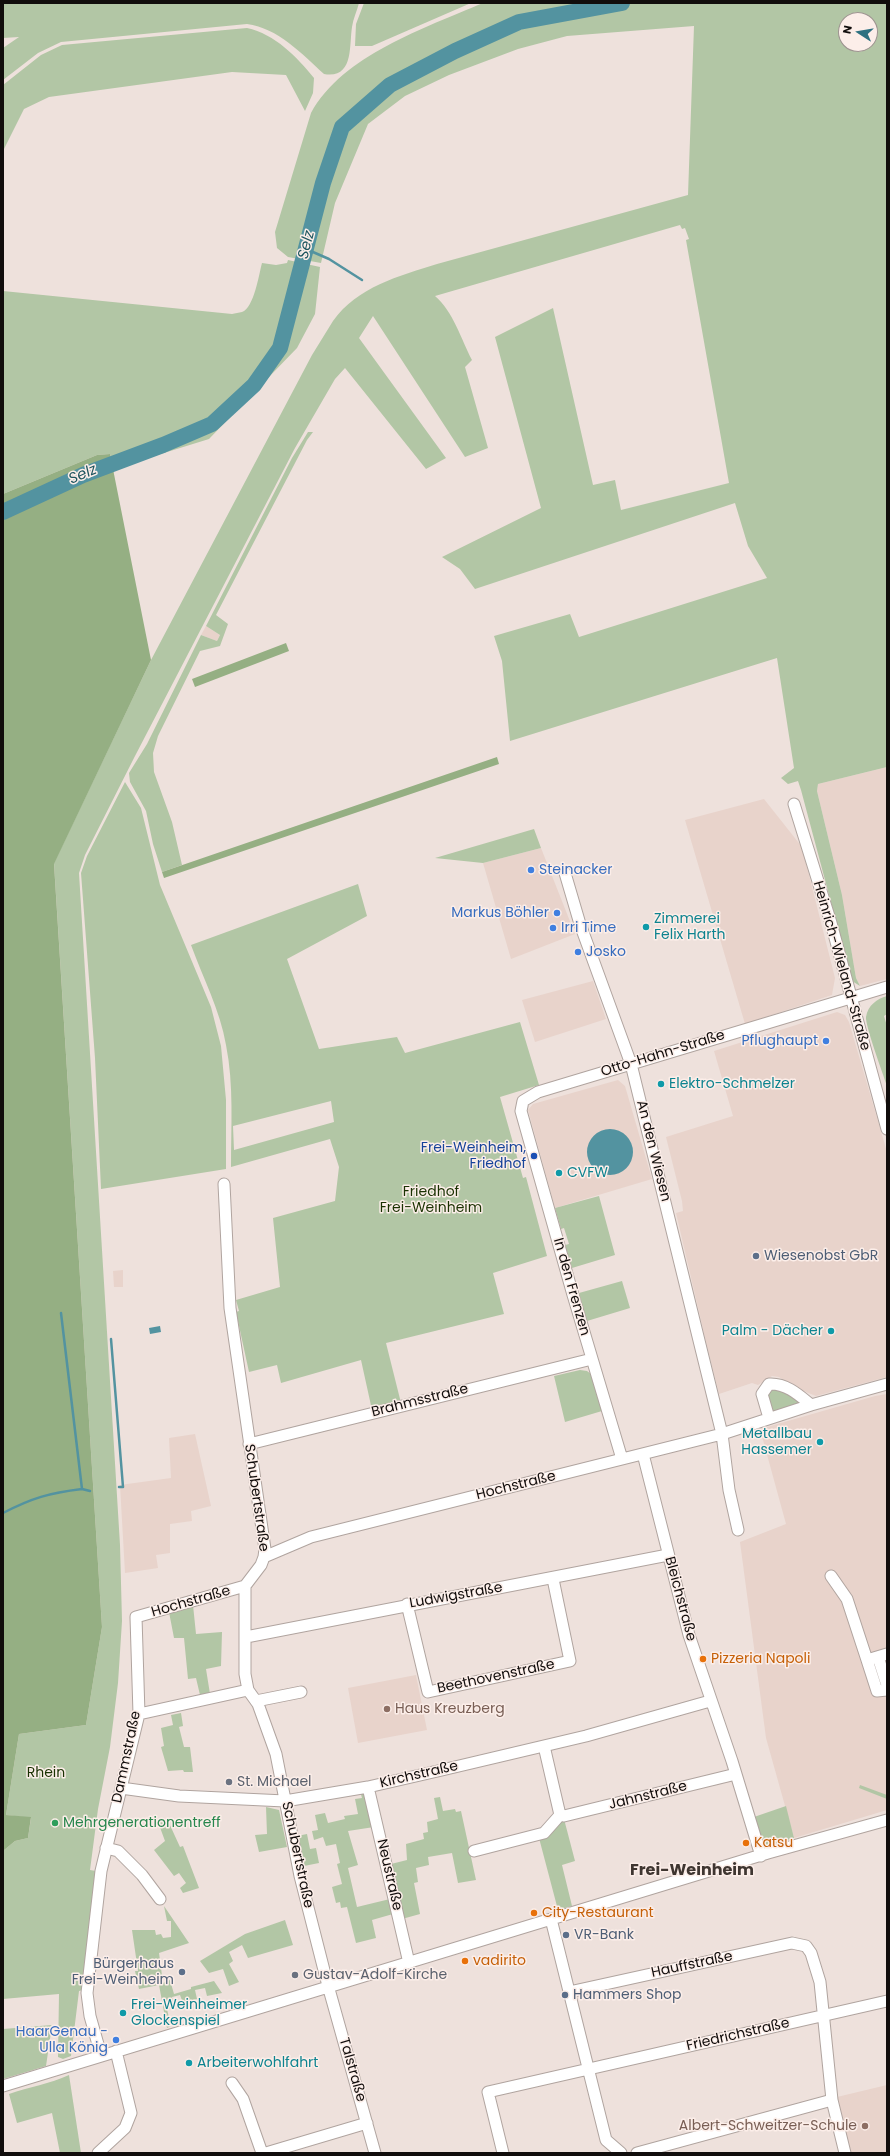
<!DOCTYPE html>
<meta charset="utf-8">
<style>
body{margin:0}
#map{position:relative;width:890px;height:2156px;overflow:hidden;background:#eee1dc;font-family:Poppins,sans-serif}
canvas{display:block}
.frame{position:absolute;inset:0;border:4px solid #110d0c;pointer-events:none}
.north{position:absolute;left:838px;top:12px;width:40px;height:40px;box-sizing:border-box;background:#fceee9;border:1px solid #9e9491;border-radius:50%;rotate:282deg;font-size:11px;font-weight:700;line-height:16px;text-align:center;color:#110d0c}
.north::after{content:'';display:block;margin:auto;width:14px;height:18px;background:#2d7181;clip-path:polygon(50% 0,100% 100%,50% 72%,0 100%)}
</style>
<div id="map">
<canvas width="890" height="2156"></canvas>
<div class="frame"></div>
<div class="north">N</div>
</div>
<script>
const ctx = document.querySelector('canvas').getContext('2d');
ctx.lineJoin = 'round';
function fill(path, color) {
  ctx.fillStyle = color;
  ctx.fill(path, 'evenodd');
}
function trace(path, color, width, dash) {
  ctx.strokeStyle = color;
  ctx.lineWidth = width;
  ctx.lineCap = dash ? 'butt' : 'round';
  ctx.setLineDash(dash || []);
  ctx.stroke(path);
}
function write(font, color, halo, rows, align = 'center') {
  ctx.font = font + ' Poppins,sans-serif';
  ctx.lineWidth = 3;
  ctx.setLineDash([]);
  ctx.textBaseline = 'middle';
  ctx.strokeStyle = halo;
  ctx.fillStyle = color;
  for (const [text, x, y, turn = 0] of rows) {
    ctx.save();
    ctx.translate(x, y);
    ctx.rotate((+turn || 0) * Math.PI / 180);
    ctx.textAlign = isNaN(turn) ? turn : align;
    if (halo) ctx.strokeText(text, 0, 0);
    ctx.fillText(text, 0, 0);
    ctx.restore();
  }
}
fill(new Path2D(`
 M206,626L220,635L217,641L201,635Z
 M887,767V979L860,986L856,978L842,895L817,791L818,784Z
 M764,799L802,847L835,978L832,995L745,1024L685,820Z
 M541,848L575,934L511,959L483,863Z
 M593,981L606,1019L535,1042L522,1000Z
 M837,1012L845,1015L849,1022L887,1152V1377L816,1396L796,1388L779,1377L772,1376L758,1385L752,1383L719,1394L706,1342L676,1213L683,1211L682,1201L666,1137L733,1116L714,1051Z
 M618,1080L625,1086L652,1179L555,1208L528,1110L533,1104Z
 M123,1270V1287H114L113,1271Z
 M887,1394V1810L794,1838L766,1738L740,1542L786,1524L760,1429L875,1396Z
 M195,1434L211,1506L191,1511L192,1521L170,1524V1553L156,1555L158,1568L125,1573L120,1485L171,1478L169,1438Z
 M416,1675L427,1730L358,1743L348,1688Z
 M887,2085V2153H848L837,2097Z`), '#e8d3cb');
fill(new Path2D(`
 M3,3H359C357,11 353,19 352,27C349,46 354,79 324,74C302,54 278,28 247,24L61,42L38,53L3,80V48L19,37L3,38Z
 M364,3H471L372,46H355L356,24Z
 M483,3H887V767L818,784L817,791L842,895L856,978L860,986L852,981L801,790L798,781L788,784L781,778L794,768L777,658L510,741L502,661L494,636L570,614L579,637L767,578L748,546L735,503L475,589L460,569L442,557L541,508L495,337L553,308L593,485L615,480L621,510L729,483L686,240L689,239L685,228L682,229L680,225L435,296C453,311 461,339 472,360L465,367L488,448L465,457L373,316L359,338L446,458L426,469L345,368L335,379L295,448L135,756L85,855L79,873L120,1545L122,1621L118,1683L110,1747L98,1809L90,1870L96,1871L83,1990L79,1991L71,2056L63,2059L58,2057L59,1994L3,1999V1851L15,1841L28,1838L31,1818L6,1815L19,1734L86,1725L102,1627L54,863L151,660L312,355C319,344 326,332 333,321C357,287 399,276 437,264L688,195L694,26L567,36L518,49L449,75L405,96L368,124L335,203L321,263L288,257L277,248L275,232L311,113C343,55 425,28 483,3ZM846,20H870V44H846Z
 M247,28C275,34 297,57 314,78L313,93L305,111L286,75L232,72L49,97L24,109L3,151V85L41,55L62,45Z
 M288,260L320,267L315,314L297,348L209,439L151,457L112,464L110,454L97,455L3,494V291L232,314C235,313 239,313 242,312C254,308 259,274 262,263L276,265L287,263Z
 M308,432H313L307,440L216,615L228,624L220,646L200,651L158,736L153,753L154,772L172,822L182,865L162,872L153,844L146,811L130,782L129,773L147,744L201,635L217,641L220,635L206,626L292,458Z
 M125,782L141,808L160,885L211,1007L221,1046L226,1100V1169L101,1189L95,1058L81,873L87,856Z
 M534,829L541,848L483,863L435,858Z
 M358,884L367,916L287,959L319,1049L397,1037L405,1053L520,1022L539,1085L500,1097L523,1178L526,1177L547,1256L493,1273L504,1314L386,1343L401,1403L372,1410L361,1360L281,1383L277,1365L249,1372L236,1312L239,1311L236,1300L280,1287L273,1218L335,1201L339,1167L330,1139L231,1167C231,1127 234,1085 226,1045C220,1010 203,978 191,945ZM331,1101L334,1122L234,1150L233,1126Z
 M887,996V1014L884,1016L887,1026V1086C883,1074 865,1025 866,1017C868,1005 877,999 887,996Z
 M599,1196L615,1255L572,1268L565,1245L569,1244L564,1228L561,1229L555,1208Z
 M622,1281L630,1308L587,1321L579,1293Z
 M580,1370L587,1371L591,1374L602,1411L565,1422L554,1376Z
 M773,1388L798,1397L800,1404L776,1414L772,1412L767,1392Z
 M193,1605L196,1634L222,1632L221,1666L206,1669L210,1694L200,1695L196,1678L188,1679L184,1638H174L169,1612Z
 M181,1713L183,1726L179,1727L184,1747H190L193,1772H184L183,1770L168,1771L161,1747L164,1746L161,1728L173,1725L171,1715Z
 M860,1785L887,1795V1799L859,1788Z
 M365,1789L374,1827L348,1831L358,1865L348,1868L357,1907L390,1899L393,1914L372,1920L376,1938L356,1943L347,1907L341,1908L340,1902L336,1903L332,1887L342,1884L337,1864L340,1863L336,1844L326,1846L323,1837L314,1840L312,1831L318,1830L315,1815L325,1813L328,1823L345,1819L344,1816L358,1814L355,1799L362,1798L360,1791Z
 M440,1797L443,1811L455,1809L456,1812L461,1811L476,1880L458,1883L452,1853L428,1857L429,1865L416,1868L418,1882L414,1883L420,1914L402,1919L391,1864L407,1860L406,1844L424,1839L423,1833L428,1832L427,1822L438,1819L434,1798Z
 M786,1806L794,1838L768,1846L762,1843L754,1817Z
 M266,1807L279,1810L287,1847L259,1852L255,1835L267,1834Z
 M564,1819L575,1861L562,1865L572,1906L558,1910L539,1838L552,1832Z
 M158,1822L169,1823L180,1847L183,1846L199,1888L183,1893L180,1888L186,1883L179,1873L174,1876L154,1850L165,1841Z
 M307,1834L310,1849L316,1848L319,1863L304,1866L297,1836Z
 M164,1906L189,1943L159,1953L163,1983L170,1980L174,1994L191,1989V1987L214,1981L222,1993L207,1996L205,1988L195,1990L197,1999L183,2003L180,1995L172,1997L173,2003L166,2005L171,2026L167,2028L159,1985L139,1989L135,1971H138L132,1930H155L156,1935L161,1934L163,1938L171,1937V1921H167Z
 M285,1920L293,1945L248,1958L242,1945L229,1952L233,1961L229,1964L239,1982L229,1986L223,1969L209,1973L200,1961L245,1934Z
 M52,2025L46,2066L3,2079V2029Z
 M69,2075L81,2153H60L52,2113L17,2123L9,2094C29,2087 50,2084 69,2075Z`), '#b2c6a5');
fill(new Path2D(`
 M110,454L151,660L54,864L102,1627L86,1725L19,1734L6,1815L31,1817L28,1838L15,1841L3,1851V494L97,455Z
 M286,643L289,651L195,687L192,679Z
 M497,757L499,764L164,878L162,872Z`), '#95af83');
fill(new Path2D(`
 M587 1152a23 23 0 1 1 46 0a23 23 0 1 1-46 0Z
 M160,1326L161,1332L150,1334L149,1328Z`), '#5393a0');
trace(new Path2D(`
 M306,249L329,259L362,280
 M111,1339L123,1487H119
 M82,1489L90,1491
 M3,1513C32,1498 49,1493 82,1489L61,1313`), '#5393a0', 2.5);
trace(new Path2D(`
 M3,512L83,475L163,445L212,424L254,385L280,348L323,183L342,127L390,85L455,51L519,22L622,3`), '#5393a0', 16);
const minor = new Path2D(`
 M794,804L831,923L887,1129
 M565,873L580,924L631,1064L722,1434L729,1490L738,1530
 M224,1184L230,1308L265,1549L264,1557L261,1565L245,1586V1674L248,1690L258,1704L276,1754L300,1876L327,1982L375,2153
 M769,1418L762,1394L769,1384C786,1383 799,1395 811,1405
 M249,1444L592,1359
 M643,1454L689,1635L732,1761L761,1856
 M622,1459L573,1295L521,1111L523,1101L538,1092L887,987
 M264,1557L311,1537L722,1434L811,1405L887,1384
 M831,1576L847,1599L867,1660L887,1654
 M407,1604L428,1692L570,1661L553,1579
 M246,1637L668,1555
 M878,1657L887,1685
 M867,1660L877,1691L887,1690
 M256,1701L301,1692
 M139,1714L248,1690
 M544,1746L560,1815
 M368,1787L409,1963
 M121,1788L179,1796L285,1801L368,1787L442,1770L586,1736L710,1701
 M560,1815L564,1816L736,1774
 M106,1848L118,1851L142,1875L160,1899
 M474,1851L544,1833L560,1815
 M551,1919L606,2140L621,2153
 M569,1992L792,1943L806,1946L811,1953L820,1982L832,2100L845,2153
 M101,2055L90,2016L87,1993L101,1871L139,1714L136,1617L245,1586
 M232,2083L243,2099L262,2153
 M3,2086L768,1853L887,1820
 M98,2153L125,2128L131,2113L116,2051
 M266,2153L367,2123
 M503,2153L488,2092L887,2001
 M637,2153L832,2100`);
trace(minor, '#b0a49f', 13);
trace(minor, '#fff', 11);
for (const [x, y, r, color] of [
 [531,870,4,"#3f7fe0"],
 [557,913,4,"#3f7fe0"],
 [646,927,4,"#0f9aa8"],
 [553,928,4,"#3f7fe0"],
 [578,952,4,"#3f7fe0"],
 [826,1041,4,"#3f7fe0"],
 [661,1084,4,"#0f9aa8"],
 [534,1156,4,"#1a4fb4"],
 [559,1173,4,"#0f9aa8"],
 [756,1256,4,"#5c6f8a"],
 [831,1331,4,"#0f9aa8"],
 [820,1442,4,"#0f9aa8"],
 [703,1659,4,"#e8710a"],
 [387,1709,4,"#8d6e63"],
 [229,1782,4,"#6b7280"],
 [55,1823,4,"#2e9e5b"],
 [746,1843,4,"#e8710a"],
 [534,1913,4,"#e8710a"],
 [566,1935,4,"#5c6f8a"],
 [465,1961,4,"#e8710a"],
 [182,1972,4,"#5c6f8a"],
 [295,1975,4,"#6b7280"],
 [565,1995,4,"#5c6f8a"],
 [123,2013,4,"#0f9aa8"],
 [116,2040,4,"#3f7fe0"],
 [189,2063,4,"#0f9aa8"],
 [865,2126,4,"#8d6e63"]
]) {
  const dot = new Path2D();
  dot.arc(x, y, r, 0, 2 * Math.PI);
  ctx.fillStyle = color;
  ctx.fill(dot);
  trace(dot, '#fceee9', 1.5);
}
write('14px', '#366cbe', '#fceee9', [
 ["Steinacker",539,870],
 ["Markus Böhler",549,913,"right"],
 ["Irri Time",561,928],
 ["Josko",586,952],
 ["Pflughaupt",818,1041,"right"],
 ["HaarGenau -",108,2032,"right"],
 ["Ulla König",108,2048,"right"]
], 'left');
write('14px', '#0d838f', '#fceee9', [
 ["Zimmerei",654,919],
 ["Felix Harth",654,935],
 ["Elektro-Schmelzer",669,1084],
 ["CVFW",567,1173],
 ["Palm - Dächer",823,1331,"right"],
 ["Metallbau",812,1434,"right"],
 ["Hassemer",812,1450,"right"],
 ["Frei-Weinheimer",131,2005],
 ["Glockenspiel",131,2021],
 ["Arbeiterwohlfahrt",197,2063]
], 'left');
write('14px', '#110d0c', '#fceee9', [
 ["Heinrich-Wieland-Straße",841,966,74],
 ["Otto-Hahn-Straße",663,1054,-17],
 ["An den Wiesen",653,1151,76],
 ["In den Frenzen",571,1287,74],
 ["Brahmsstraße",420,1401,-14],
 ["Hochstraße",516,1486,-14],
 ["Schubertstraße",256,1498,82],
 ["Ludwigstraße",456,1596,-10],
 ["Bleichstraße",680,1599,75],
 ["Hochstraße",191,1602,-16],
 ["Beethovenstraße",496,1677,-12],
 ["Dammstraße",127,1757,-78],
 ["Kirchstraße",419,1775,-13],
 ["Jahnstraße",648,1796,-14],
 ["Schubertstraße",297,1855,78],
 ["Neustraße",389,1875,77],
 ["Hauffstraße",692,1965,-12],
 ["Friedrichstraße",738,2035,-13],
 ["Talstraße",352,2070,74]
]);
write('14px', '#164399', '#fceee9', [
 ["Frei-Weinheim,",526,1148],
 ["Friedhof",526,1164]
], 'right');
write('14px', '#1a3202', '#fceee9', [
 ["Friedhof",431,1192],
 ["Frei-Weinheim",431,1208],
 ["Rhein",46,1773]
]);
write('14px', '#4e5e75', '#fceee9', [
 ["Wiesenobst GbR",764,1256],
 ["VR-Bank",574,1935],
 ["Bürgerhaus",174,1964,"right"],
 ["Frei-Weinheim",174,1980,"right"],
 ["Hammers Shop",573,1995]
], 'left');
write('14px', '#c56008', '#fceee9', [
 ["Pizzeria Napoli",711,1659],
 ["Katsu",754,1843],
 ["City-Restaurant",542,1913],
 ["vadirito",473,1961]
], 'left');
write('14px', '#785e54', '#fceee9', [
 ["Haus Kreuzberg",395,1709],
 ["Albert-Schweitzer-Schule",857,2126,"right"]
], 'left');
write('14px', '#5b616d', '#fceee9', [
 ["St. Michael",237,1782],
 ["Gustav-Adolf-Kirche",303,1975]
], 'left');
write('14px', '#27864d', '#fceee9', [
 ["Mehrgenerationentreff",63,1823]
], 'left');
write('italic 15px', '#1d545e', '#fceee9', [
 ["Selz",307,245,-76],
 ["Selz",83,475,-23]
]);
write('bold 16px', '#3f3631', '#fceee9', [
 ["Frei-Weinheim",692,1871]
]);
</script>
